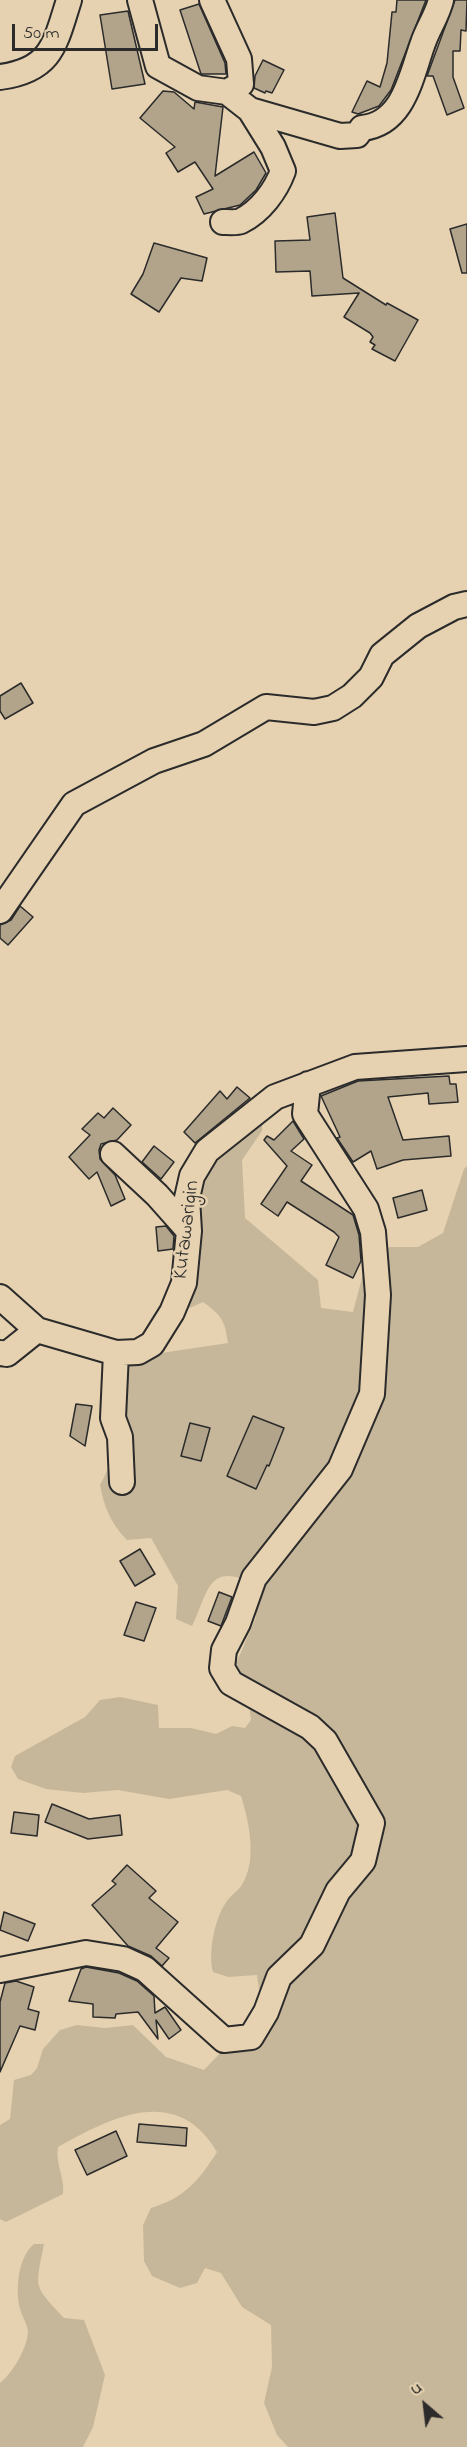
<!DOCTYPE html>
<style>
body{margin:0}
#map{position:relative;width:467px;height:2447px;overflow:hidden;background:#e6d2b0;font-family:"Indie Flower",sans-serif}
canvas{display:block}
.north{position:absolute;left:395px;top:2375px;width:60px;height:60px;-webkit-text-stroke:4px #e6d2b0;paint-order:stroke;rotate:332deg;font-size:16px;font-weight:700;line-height:24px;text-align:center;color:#2b2b2b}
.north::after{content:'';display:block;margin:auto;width:21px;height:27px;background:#2b2b2b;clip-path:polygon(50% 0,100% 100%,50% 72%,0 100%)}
.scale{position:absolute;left:12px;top:24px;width:146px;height:27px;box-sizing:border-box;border:3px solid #2b2b2b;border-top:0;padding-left:8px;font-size:18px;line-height:21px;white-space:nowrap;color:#2b2b2b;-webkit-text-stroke:4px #e6d2b0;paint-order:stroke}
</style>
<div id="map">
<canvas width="467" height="2447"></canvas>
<div class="north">U</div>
<div class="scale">50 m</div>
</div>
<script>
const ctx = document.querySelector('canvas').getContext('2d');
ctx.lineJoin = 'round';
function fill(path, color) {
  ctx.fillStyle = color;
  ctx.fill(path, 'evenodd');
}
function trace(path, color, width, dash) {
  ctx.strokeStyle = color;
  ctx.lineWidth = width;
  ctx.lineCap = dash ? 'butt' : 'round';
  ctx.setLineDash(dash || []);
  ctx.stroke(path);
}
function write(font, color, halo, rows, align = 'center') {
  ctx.font = font + ' "Indie Flower",sans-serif';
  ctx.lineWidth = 5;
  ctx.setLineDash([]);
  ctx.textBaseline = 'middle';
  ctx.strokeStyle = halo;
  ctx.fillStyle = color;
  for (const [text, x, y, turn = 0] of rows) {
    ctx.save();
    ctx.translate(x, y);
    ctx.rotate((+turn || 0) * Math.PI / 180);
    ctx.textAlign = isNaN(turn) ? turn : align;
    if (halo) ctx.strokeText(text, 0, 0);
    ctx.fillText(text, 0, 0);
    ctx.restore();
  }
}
fill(new Path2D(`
 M262,1122V1131L242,1160L245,1218L318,1280L321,1308L353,1312L367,1259L390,1247H418L443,1233L464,1169L467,1166V2447H288L277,2435L264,2403L272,2367L271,2325L242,2307L221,2273L205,2268L197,2283L180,2288L152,2276L144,2261L143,2225L151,2208C185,2198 199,2180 217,2152C177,2084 113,2116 58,2147C55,2164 65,2177 63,2194L6,2222L0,2219V2125L10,2119L14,2080L31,2075L37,2068L43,2049L60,2030L77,2025L105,2028L133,2025L166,2057L204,2070L225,2048L254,2047L260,1998L257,1975L228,1977L213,1972C208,1954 214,1921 225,1904C229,1896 239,1891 243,1883C257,1858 249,1822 241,1796L227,1790L169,1799L118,1790L83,1793L46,1789L18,1779L11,1767L15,1756L85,1717L100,1700L120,1697L158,1705L159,1728H191L216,1734L232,1726L245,1728L251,1720L246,1683L236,1664L256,1617L257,1586C208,1559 209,1591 192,1626L176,1619L178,1586L151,1538L127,1540C111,1524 104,1507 100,1485C122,1448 118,1401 121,1359L228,1343C225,1320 221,1315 203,1302L190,1308L185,1303L197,1181L219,1153Z
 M34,2244H44C35,2290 33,2284 64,2318L84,2320L105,2375L93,2427L83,2447H0V2383C12,2374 28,2347 28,2331C27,2324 22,2316 20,2309C15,2290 18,2257 34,2244Z`), '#c7b79a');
const building = new Path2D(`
 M397,0H426L391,90L379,106L358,114L352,112L367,81L380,87L387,63L392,12H396Z
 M455,0H467L466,31L461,30L460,51H453V77L464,108L447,115L433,76H427Z
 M199,4L225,63L226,74H201L180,10Z
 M128,11L145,84L112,89L100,15Z
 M263,60L284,70L272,93L266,91L265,93L254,88L255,76Z
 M163,91L174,92L194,109L195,102L223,107L215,176L254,152L266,173L256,190L240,205L204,214L196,197L213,189L195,162L178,172L166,153L175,147L140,118Z
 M335,213L343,278L386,305L387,303L418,320L395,361L372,349L375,345L370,342L373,337L370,333L344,317L359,293L312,296L310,271L276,272L275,241L310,240L307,217Z
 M467,224V273H462L450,229Z
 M154,243L207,258L202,281L181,278L159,312L131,294L143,274Z
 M21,683L33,703L5,719L0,711V696Z
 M20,906L33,917L8,945L0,938V925L11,920Z
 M449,1076L450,1084H456L458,1102L429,1104L428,1093L388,1097L403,1140L449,1136L451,1156L403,1160L377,1169L371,1151L353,1162L337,1138L340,1137L321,1096L358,1081Z
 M237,1087L250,1098L195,1143L184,1132L220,1091L227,1099Z
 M113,1108L131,1125L117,1140L101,1144L99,1150L100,1159L115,1175L125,1199L111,1206L97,1172L89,1179L69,1157L90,1135L82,1129L98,1113L104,1118Z
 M293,1121L304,1139L291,1151L312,1165L301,1181L353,1215L359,1235L361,1261L353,1278L326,1265L339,1237L334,1232L287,1202L278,1216L261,1204L287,1166L264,1140L267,1136L274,1140Z
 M154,1146L174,1162L161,1179L142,1162Z
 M422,1190L427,1210L398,1218L393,1198Z
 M166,1226L174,1236L173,1249L158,1251L156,1227Z
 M76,1404L92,1406L85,1446L70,1436Z
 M253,1416L284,1428L269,1466L267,1465L256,1489L227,1476Z
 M190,1423L210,1428L201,1461L181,1456Z
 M140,1549L155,1574L135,1586L120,1561Z
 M219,1592L232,1597L221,1626L208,1621Z
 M136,1602L156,1608L144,1641L124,1635Z
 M52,1804L89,1819L120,1815L122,1835L88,1839L45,1822Z
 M14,1812L39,1815L37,1836L11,1833Z
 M127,1865L156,1891L149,1898L178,1922L156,1948L169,1958L162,1966L151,1956L128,1946L92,1905L116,1884L112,1881Z
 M4,1912L35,1924L28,1941L0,1930Z
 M86,1967L119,1973L137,1981L154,1996L155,2013L165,2007L181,2030L169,2039L156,2020L158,2039L138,2012L116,2014L115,2018L93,2017V2004L69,2001L81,1969Z
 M16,1981L34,1987L28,2009L39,2012L35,2030L20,2026L0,2072V2002L5,1983Z
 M139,2124L187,2128L186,2146L137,2142Z
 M116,2131L127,2156L87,2175L75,2150Z`);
fill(building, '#b2a48b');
trace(building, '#2b2b2b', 1.5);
const street = new Path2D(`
 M140,0L158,66L198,88L227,92
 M212,0L239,59L241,84L227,92L250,110L340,136L357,135L362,128C404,124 411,76 423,43C428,28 437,16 441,0
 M0,77C52,70 55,44 69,0
 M223,222C228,222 236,223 241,221C261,211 276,190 283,171L273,147L250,110
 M0,911L74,804L154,761L204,744L266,707L314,712L333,708L352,696L371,677L382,655L418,626L454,607L467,604
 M113,1154L157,1195L189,1231
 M0,1297L37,1330L116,1353L138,1352L152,1344L172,1312L184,1283L189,1231L187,1198L192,1176L207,1151L275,1097L355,1067L467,1059
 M0,1353L7,1354L37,1330
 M116,1353L113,1418L120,1437L122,1482
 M0,1970L86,1953L123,1959L145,1969L224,2040L251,2037L266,2012L279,1977L312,1945L338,1891L363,1861L372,1823L325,1741L310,1727L231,1683L222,1668L224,1650L238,1623L254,1578L340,1469L372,1394L378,1295L373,1232L366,1209L305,1114L308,1084`);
trace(street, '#2b2b2b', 28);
trace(street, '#e6d2b0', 24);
write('21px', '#2b2b2b', '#e6d2b0', [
 ["Kutawarigin",188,1230,-83]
]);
</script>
